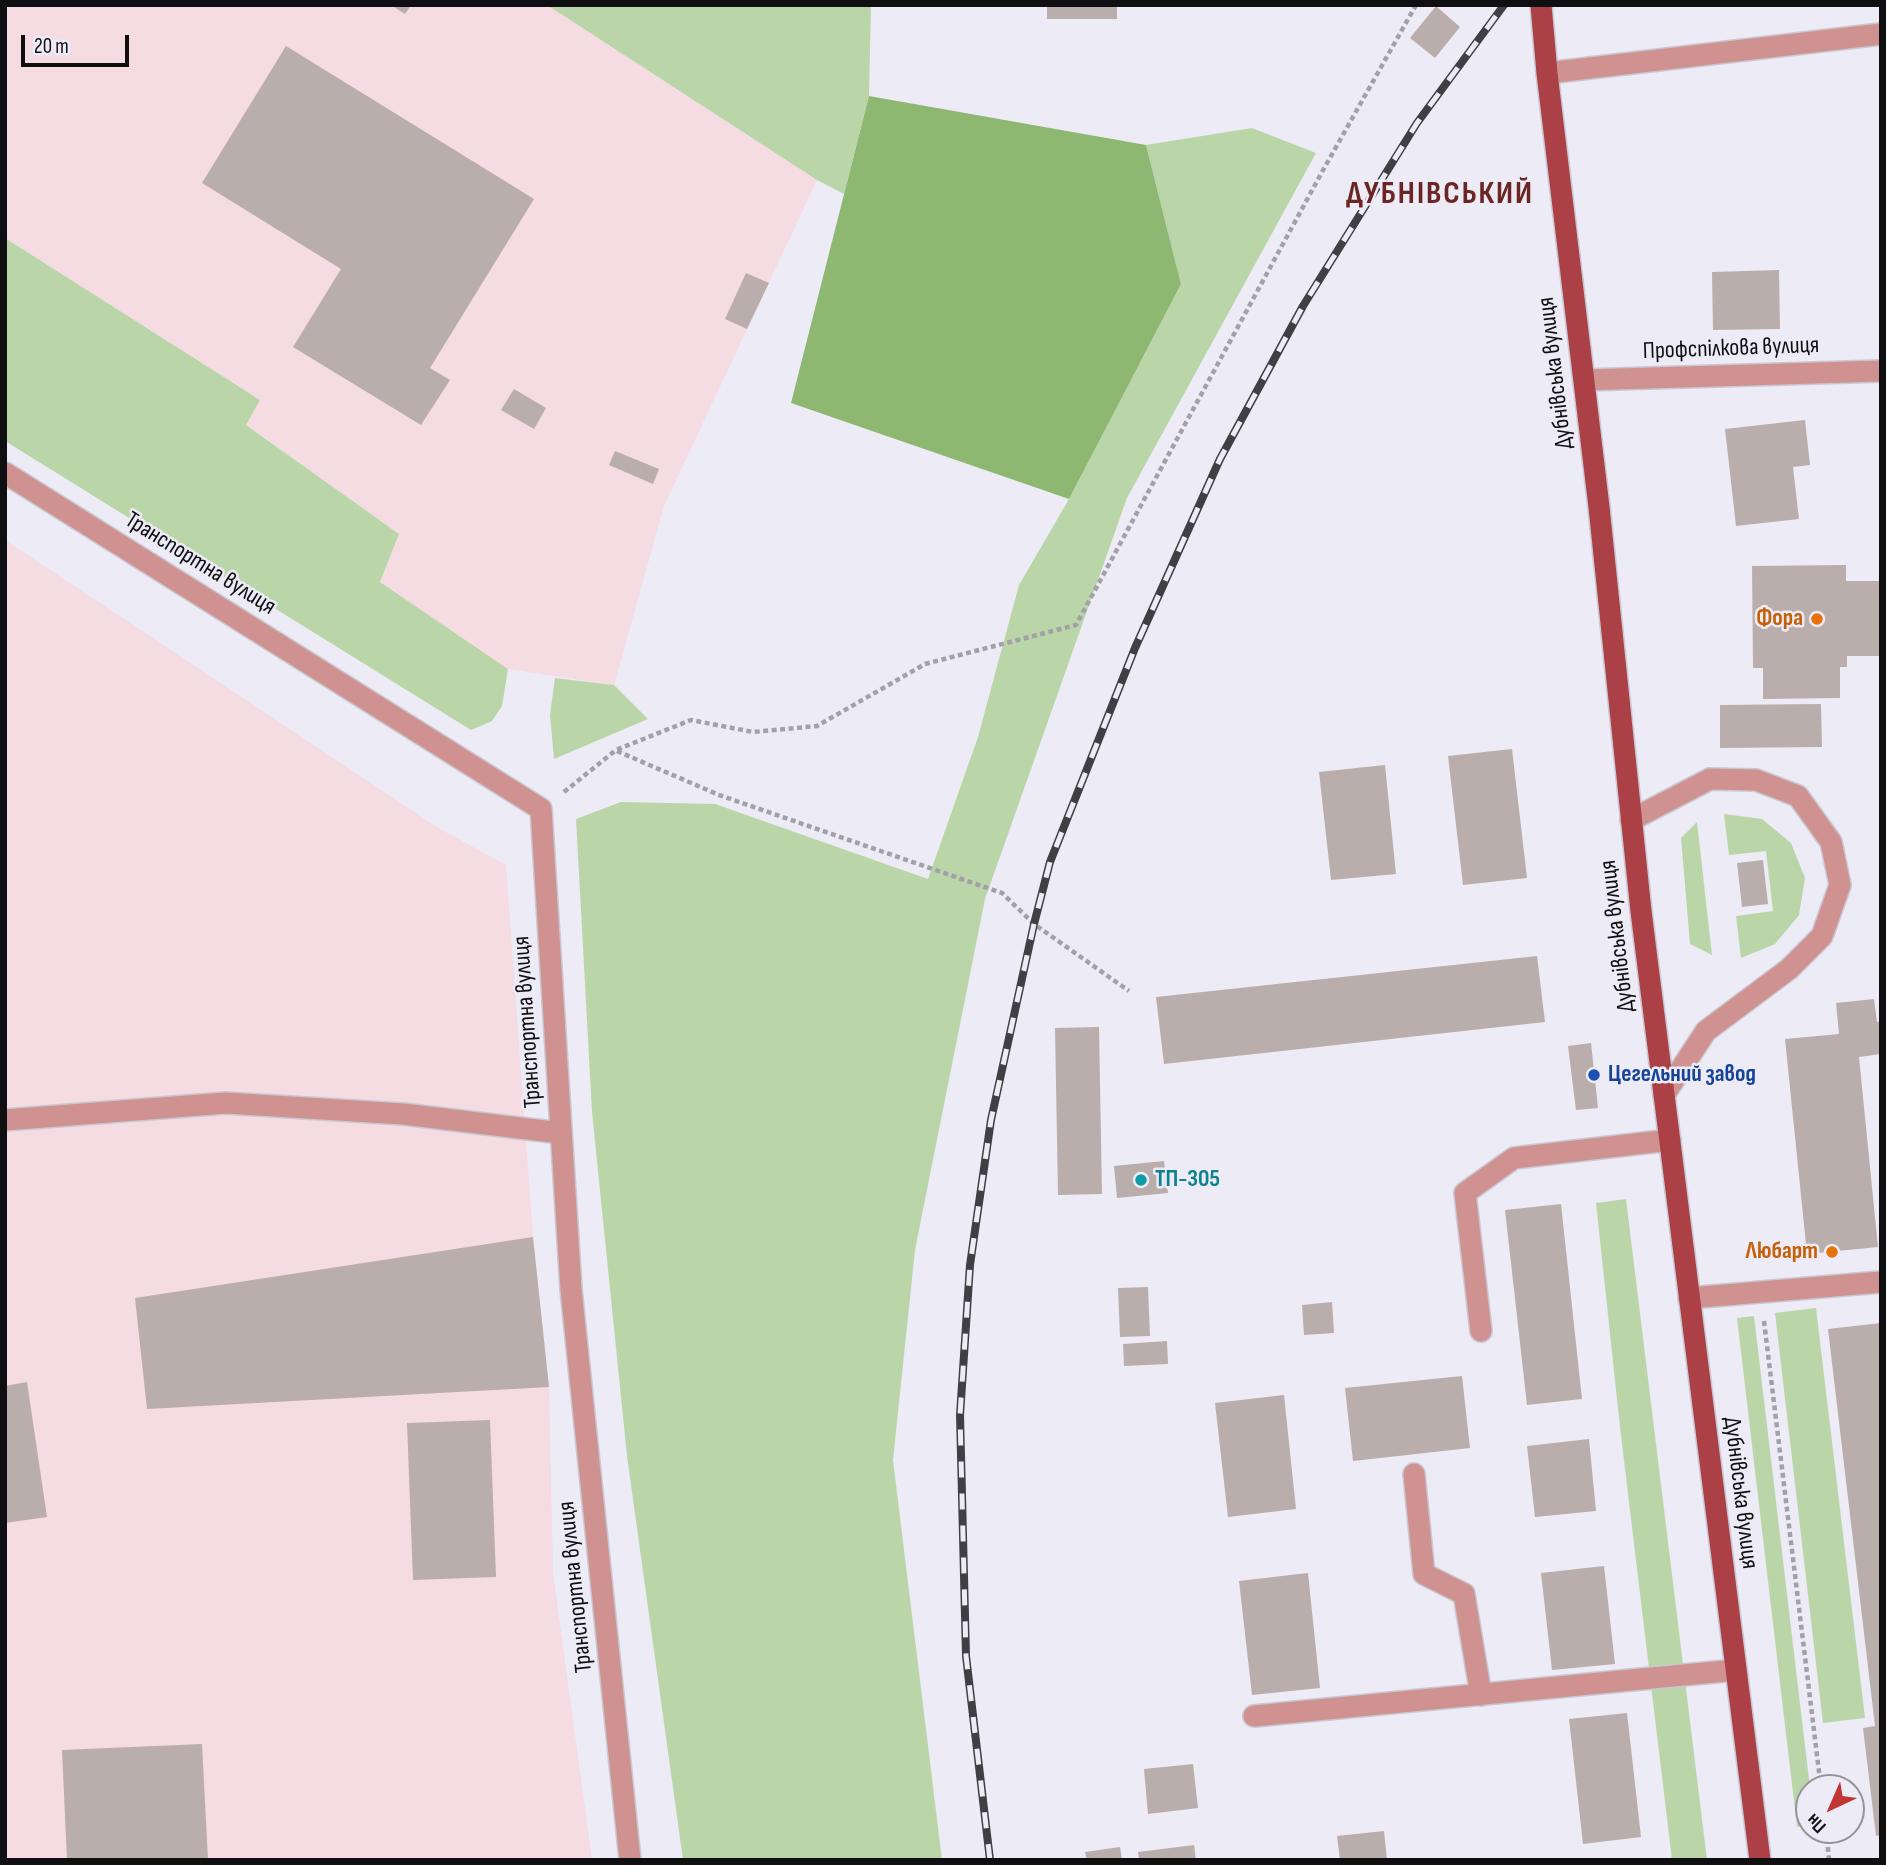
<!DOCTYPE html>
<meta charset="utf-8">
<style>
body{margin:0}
#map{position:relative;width:1886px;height:1865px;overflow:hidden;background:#edebf5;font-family:"Sofia Sans Condensed",sans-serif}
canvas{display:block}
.frame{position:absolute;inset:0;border:7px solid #0f0e11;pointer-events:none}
.north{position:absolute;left:1795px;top:1774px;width:70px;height:70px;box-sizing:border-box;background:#edebf5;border:2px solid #94939a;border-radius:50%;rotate:224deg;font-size:19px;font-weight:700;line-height:28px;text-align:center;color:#0f0e11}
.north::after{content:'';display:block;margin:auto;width:24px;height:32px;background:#c33435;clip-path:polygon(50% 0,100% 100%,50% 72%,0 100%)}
.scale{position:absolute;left:21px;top:35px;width:108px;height:32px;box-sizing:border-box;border:4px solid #0f0e11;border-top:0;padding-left:9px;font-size:21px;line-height:24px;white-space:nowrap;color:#0f0e11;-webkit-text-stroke:5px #edebf5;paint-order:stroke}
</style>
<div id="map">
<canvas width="1886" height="1865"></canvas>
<div class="frame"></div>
<div class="north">Пн</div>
<div class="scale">20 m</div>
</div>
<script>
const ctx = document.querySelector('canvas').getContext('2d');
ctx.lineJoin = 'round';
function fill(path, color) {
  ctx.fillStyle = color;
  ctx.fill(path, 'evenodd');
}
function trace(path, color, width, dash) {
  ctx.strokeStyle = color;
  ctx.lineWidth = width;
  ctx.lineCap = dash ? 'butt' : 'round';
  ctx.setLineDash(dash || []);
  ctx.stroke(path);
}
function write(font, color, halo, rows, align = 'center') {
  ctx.font = font + ' "Sofia Sans Condensed",sans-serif';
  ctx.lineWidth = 5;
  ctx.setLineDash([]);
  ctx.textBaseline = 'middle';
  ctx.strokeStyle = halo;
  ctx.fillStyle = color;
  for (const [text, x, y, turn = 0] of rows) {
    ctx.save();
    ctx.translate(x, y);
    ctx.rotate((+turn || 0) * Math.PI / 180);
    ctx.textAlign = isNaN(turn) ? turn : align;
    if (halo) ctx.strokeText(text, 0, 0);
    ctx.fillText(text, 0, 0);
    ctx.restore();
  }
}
fill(new Path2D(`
 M5,5H547L817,180L664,506L614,685L508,669L380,582L399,534L245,424L259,400L5,238Z
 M5,540L440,829L506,865L533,1237L549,1387L553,1573L592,1860H5Z`), '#f5dbe2');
fill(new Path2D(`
 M547,5H871L869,96L844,194L817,180Z
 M1252,128L1316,153L1127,498L985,899L915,1250L893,1460L942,1860H683L627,1456L592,1112L576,819L621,802L715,804L928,879L978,737L1019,585L1069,499L1181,284L1146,145Z
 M5,238L260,400L246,425L399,534L380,582L508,669L502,706L492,721L471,730L5,441Z
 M555,678L614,685L648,719L554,759L550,715Z
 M1724,814L1762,819L1791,843L1805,878L1799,915L1775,944L1741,958L1736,916L1773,911L1766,851L1729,855Z
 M1697,822L1712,955L1690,944L1681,838Z
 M1626,1199L1707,1860H1672L1620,1427L1596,1203Z
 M1816,1308L1865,1718L1823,1723L1775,1313Z
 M1754,1316L1810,1788L1809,1826L1797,1827L1737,1318Z`), '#bad6a9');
fill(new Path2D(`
 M869,96L1146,145L1181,284L1069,499L791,403Z`), '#8eb771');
fill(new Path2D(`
 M391,5H411L405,14Z
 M1047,5H1117V19H1047Z
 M1436,6L1460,27L1435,58L1410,38Z
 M286,46L534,199L430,368L450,380L421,425L293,347L341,269L202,183Z
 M1779,270L1780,329L1713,330L1712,272Z
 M746,273L769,283L747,329L725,319Z
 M514,389L546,408L534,429L501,410Z
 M1805,420L1810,465L1793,467L1799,519L1736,526L1725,429Z
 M615,451L659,469L653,484L609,465Z
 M1846,565V581H1881V656H1847V667H1840V698L1763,699V668H1753L1752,566Z
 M1821,704L1822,747L1720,748V705Z
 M1512,749L1527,878L1463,885L1448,756Z
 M1385,765L1396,874L1331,880L1319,772Z
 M1763,860L1768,904L1742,907L1737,863Z
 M1537,956L1545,1022L1164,1064L1156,997Z
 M1874,999L1877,1022L1881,1021V1054L1859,1057L1878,1247L1807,1254L1785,1039L1839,1034L1836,1003Z
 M1099,1027L1102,1194L1058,1195L1055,1028Z
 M1591,1043L1598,1108L1576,1110L1568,1046Z
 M1164,1161L1168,1193L1117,1198L1114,1166Z
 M1561,1204L1582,1399L1527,1405L1505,1210Z
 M533,1237L549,1387L147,1409L135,1298Z
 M1148,1287L1150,1336L1120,1337L1118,1288Z
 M1332,1302L1334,1333L1304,1335L1302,1305Z
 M1881,1323V1835L1876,1836L1863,1728L1875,1726L1828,1329Z
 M1167,1341L1168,1364L1124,1366L1123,1344Z
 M1462,1376L1470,1448L1353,1461L1345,1388Z
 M27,1382L47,1517L5,1523V1386Z
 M1284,1395L1296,1509L1228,1517L1215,1403Z
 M490,1420L496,1577L413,1580L407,1423Z
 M1589,1439L1596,1511L1535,1517L1527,1446Z
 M1604,1566L1615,1664L1552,1670L1541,1573Z
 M1308,1573L1320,1688L1252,1695L1239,1581Z
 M1627,1713L1641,1837L1583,1844L1569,1719Z
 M202,1744L208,1860H67L62,1750Z
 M1193,1764L1198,1808L1148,1814L1144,1769Z
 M1384,1831L1387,1860H1340L1337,1836Z
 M1194,1845L1196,1860H1139L1138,1852Z
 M1120,1847L1122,1860H1087L1085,1852Z`), '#b9aeab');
const service = new Path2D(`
 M1631,820L1710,779L1756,780L1798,796L1831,842L1840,885L1822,936L1789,969L1706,1031L1664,1095
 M5,1120L226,1103L403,1114L561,1133
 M1689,1298L1881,1282
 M1481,1331L1465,1193L1514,1158L1670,1140
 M1414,1474L1424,1574L1464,1594L1481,1695
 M1254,1716L1736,1670`);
const minor = new Path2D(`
 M1584,380L1881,371
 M5,473L541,809L571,1289L630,1860`);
const tertiary = new Path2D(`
 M1547,73L1881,34`);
const primary = new Path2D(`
 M1541,5L1547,73L1599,507L1641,911L1760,1860`);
trace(service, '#c9c8d1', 24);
trace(minor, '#c9c8d1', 24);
trace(tertiary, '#c9c8d1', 24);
trace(primary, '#c9c8d1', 24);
trace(new Path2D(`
 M617,751L719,795L1002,893L1034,924L1129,991
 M564,792L616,750L691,720L753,732L817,726L925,664L1076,625L1322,172L1416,5
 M1764,1321L1821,1788
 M1826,1830L1829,1859`), '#a2a0a8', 4.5, [5, 3.5]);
trace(service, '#cf9291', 21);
trace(minor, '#cf9291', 21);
trace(tertiary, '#cf9291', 21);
trace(primary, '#ab4046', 21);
const rail = new Path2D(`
 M990,1860L966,1656L960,1415L970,1265L991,1120L1034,924L1050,862L1135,648L1220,459L1303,306L1417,123L1504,5`);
trace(rail, '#403f43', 8);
trace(rail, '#edebf5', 5, [16]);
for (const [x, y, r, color] of [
 [1817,619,7,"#e8710a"],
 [1594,1075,7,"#1a4fb4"],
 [1141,1180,7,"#0f9aa8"],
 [1832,1252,7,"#e8710a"]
]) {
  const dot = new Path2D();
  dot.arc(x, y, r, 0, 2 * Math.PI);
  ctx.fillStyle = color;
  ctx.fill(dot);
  trace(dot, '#edebf5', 2.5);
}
write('24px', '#0f0e11', '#edebf5', [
 ["Профспілкова вулиця",1731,349,-2],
 ["Дубнівська вулиця",1556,373,-97],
 ["Транспортна вулиця",200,564,32],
 ["Дубнівська вулиця",1618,936,-97],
 ["Транспортна вулиця",528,1022,-94],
 ["Дубнівська вулиця",1740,1493,83],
 ["Транспортна вулиця",576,1587,-96]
]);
write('bold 24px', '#c56008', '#edebf5', [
 ["Фора",1803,619],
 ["Любарт",1818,1252]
], 'right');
write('bold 24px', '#164399', '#edebf5', [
 ["Цегельний завод",1608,1075]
], 'left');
write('bold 24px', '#0d838f', '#edebf5', [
 ["ТП-305",1155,1180]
], 'left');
ctx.letterSpacing = '2px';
write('bold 32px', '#6b2523', '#edebf5', [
 ["ДУБНІВСЬКИЙ",1440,195]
]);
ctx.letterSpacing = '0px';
</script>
